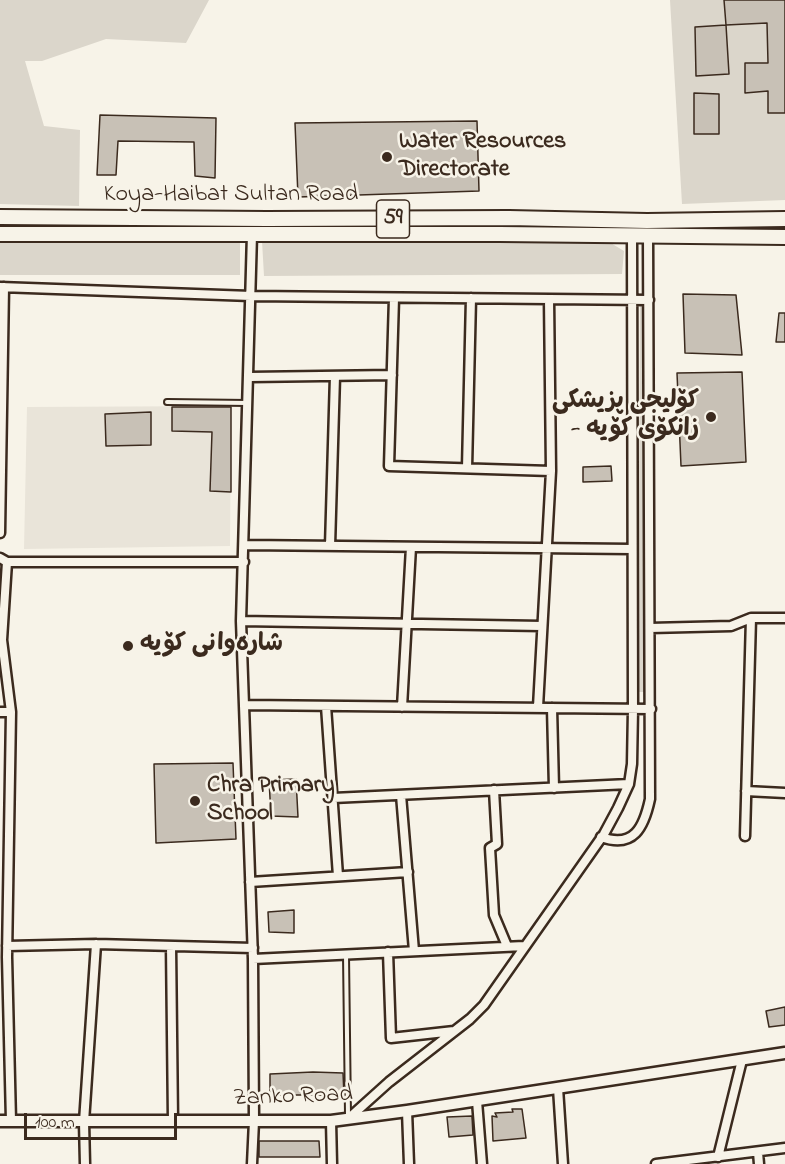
<!DOCTYPE html>
<meta charset="utf-8">
<style>
body{margin:0}
#map{position:relative;width:785px;height:1164px;overflow:hidden;background:#f7f3e8;font-family:"Indie Flower",sans-serif}
canvas{display:block}
.scale{position:absolute;left:24px;top:1113px;width:153px;height:27px;box-sizing:border-box;border:3px solid #3b2a1e;border-top:0;padding-left:8px;font-size:18px;line-height:21px;white-space:nowrap;color:#3b2a1e;-webkit-text-stroke:4px #f7f3e8;paint-order:stroke}
</style>
<div id="map">
<canvas width="785" height="1164"></canvas>
<div class="scale">100 m</div>
</div>
<script>
const ctx = document.querySelector('canvas').getContext('2d');
ctx.lineJoin = 'round';
function fill(path, color) {
  ctx.fillStyle = color;
  ctx.fill(path, 'evenodd');
}
function trace(path, color, width, dash) {
  ctx.strokeStyle = color;
  ctx.lineWidth = width;
  ctx.lineCap = dash ? 'butt' : 'round';
  ctx.setLineDash(dash || []);
  ctx.stroke(path);
}
function write(font, color, halo, rows, align = 'center') {
  ctx.font = font + ' "Indie Flower","Playpen Sans Arabic",sans-serif';
  ctx.lineWidth = 5;
  ctx.setLineDash([]);
  ctx.textBaseline = 'middle';
  ctx.strokeStyle = halo;
  ctx.fillStyle = color;
  for (const [text, x, y, turn = 0] of rows) {
    ctx.save();
    ctx.translate(x, y);
    ctx.rotate((+turn || 0) * Math.PI / 180);
    ctx.textAlign = isNaN(turn) ? turn : align;
    if (halo) ctx.strokeText(text, 0, 0);
    ctx.fillText(text, 0, 0);
    ctx.restore();
  }
}
fill(new Path2D(`
 M231,406L230,546L24,549L27,407Z`), '#e9e4d9');
fill(new Path2D(`
 M0,0H209L186,43L106,39L42,61H25L44,126L80,130L79,206L0,204Z
 M670,0H785V200L682,204Z
 M657,225H785V232L658,230Z
 M0,241L240,242V275H0Z
 M262,241L609,242L624,251L622,274L264,276Z
 M640,303H646V692H638Z`), '#dbd6cb');
const building = new Path2D(`
 M724,0H785V113H768V91L745,93V63H768L767,23L726,25Z
 M726,25L729,74L696,76L695,27Z
 M694,93L719,94V134H694Z
 M100,115L216,118L215,178L195,176L194,142L118,141L116,175H97Z
 M477,121L479,191L298,197L295,123Z
 M683,294L736,295L742,355L685,353Z
 M779,313H785V342H776Z
 M742,372L746,462L681,466L677,373Z
 M172,407H231V492L210,491L212,432L172,431Z
 M151,412V445L106,446L105,414Z
 M611,466L612,481L583,482V467Z
 M233,763L236,839L156,843L154,764Z
 M296,779L298,817L271,816L269,780Z
 M294,910V933L269,932L268,912Z
 M785,1007V1025L769,1027L766,1011Z
 M313,1072L343,1073L344,1095H270V1074Z
 M512,1109H522L526,1138L493,1141L492,1116L497,1117L495,1113L513,1112Z
 M472,1116L473,1135L449,1137L447,1117Z
 M259,1141H319L320,1157H259Z`);
fill(building, '#c8c1b6');
trace(building, '#3b2a1e', 1.5);
const service = new Path2D(`
 M167,402L248,403
 M346,955L348,1115`);
const minor = new Path2D(`
 M0,287L251,296L649,300
 M394,298L389,466L551,471
 M250,377L392,375
 M467,468L471,298
 M0,533L4,287
 M245,545L632,549
 M330,546L335,376
 M0,558L7,562L2,640L11,712L7,957L11,1121
 M7,562H244
 M241,621L542,626
 M650,628L731,626L751,618H785
 M244,705L651,709
 M326,706L338,876
 M402,707L411,547
 M538,707L551,471L549,299
 M552,708L554,788
 M0,712H11
 M494,790L497,844L490,848L494,915L507,946
 M746,791L785,793
 M401,795L414,951
 M333,798L629,784
 M745,836L751,618
 M601,837C634,849 644,827 650,799L648,233
 M250,882L408,872
 M7,946L96,944L253,948
 M171,946L173,1121
 M388,952L391,1038L454,1031
 M253,959L524,946
 M558,1088L563,1164
 M477,1101L482,1164
 M407,1111L409,1164
 M349,1118L389,1082L470,1019L484,1005L604,834L618,808L629,784L632,764L633,709L632,233
 M331,1121L332,1164
 M758,1152L759,1164
 M718,1157L742,1060
 M85,1164L84,1122L96,944
 M252,1164L254,1121L253,959L241,621L252,234
 M656,1164L785,1148`);
const tertiary = new Path2D(`
 M0,1121H331L407,1111L785,1053`);
const primary = new Path2D(`
 M0,217L267,219L509,218L647,221L785,219
 M0,234H500L785,237`);
trace(service, '#3b2a1e', 8);
trace(minor, '#3b2a1e', 13);
trace(tertiary, '#3b2a1e', 15);
trace(primary, '#3b2a1e', 18);
trace(service, '#f7f3e8', 4);
trace(minor, '#f7f3e8', 8);
trace(tertiary, '#f7f3e8', 10);
trace(primary, '#f7f3e8', 14);
for (const [x, y, r, color] of [
 [387,157,6,"#3b2a1e"],
 [711,417,6,"#3b2a1e"],
 [128,646,6,"#3b2a1e"],
 [195,801,6,"#3b2a1e"]
]) {
  const dot = new Path2D();
  dot.arc(x, y, r, 0, 2 * Math.PI);
  ctx.fillStyle = color;
  ctx.fill(dot);
  trace(dot, '#f7f3e8', 2);
}
for (const [x, y, w] of [
 [393,219,33]
]) {
  const box = new Path2D();
  box.roundRect(x - w / 2, y - 19, w, 38, 4.5);
  ctx.fillStyle = '#f7f3e8';
  ctx.fill(box);
  trace(box, '#3b2a1e', 1.5);
}
write('bold 22px', '#3b2a1e', null, [
 ["59",393,219]
]);
write('bold 24px', '#3b2a1e', '#f7f3e8', [
 ["Water Resources",399,143],
 ["Directorate",399,171],
 ["کۆلیجی پزیشکی",699,403,"right"],
 ["- زانکۆی کۆیە",699,431,"right"],
 ["شارەوانی کۆیە",140,646],
 ["Chra Primary",207,787],
 ["School",207,815]
], 'left');
write('24px', '#3b2a1e', '#f7f3e8', [
 ["Koya-Haibat Sultan Road",231,196],
 ["Zanko Road",293,1098,-2]
]);
</script>
